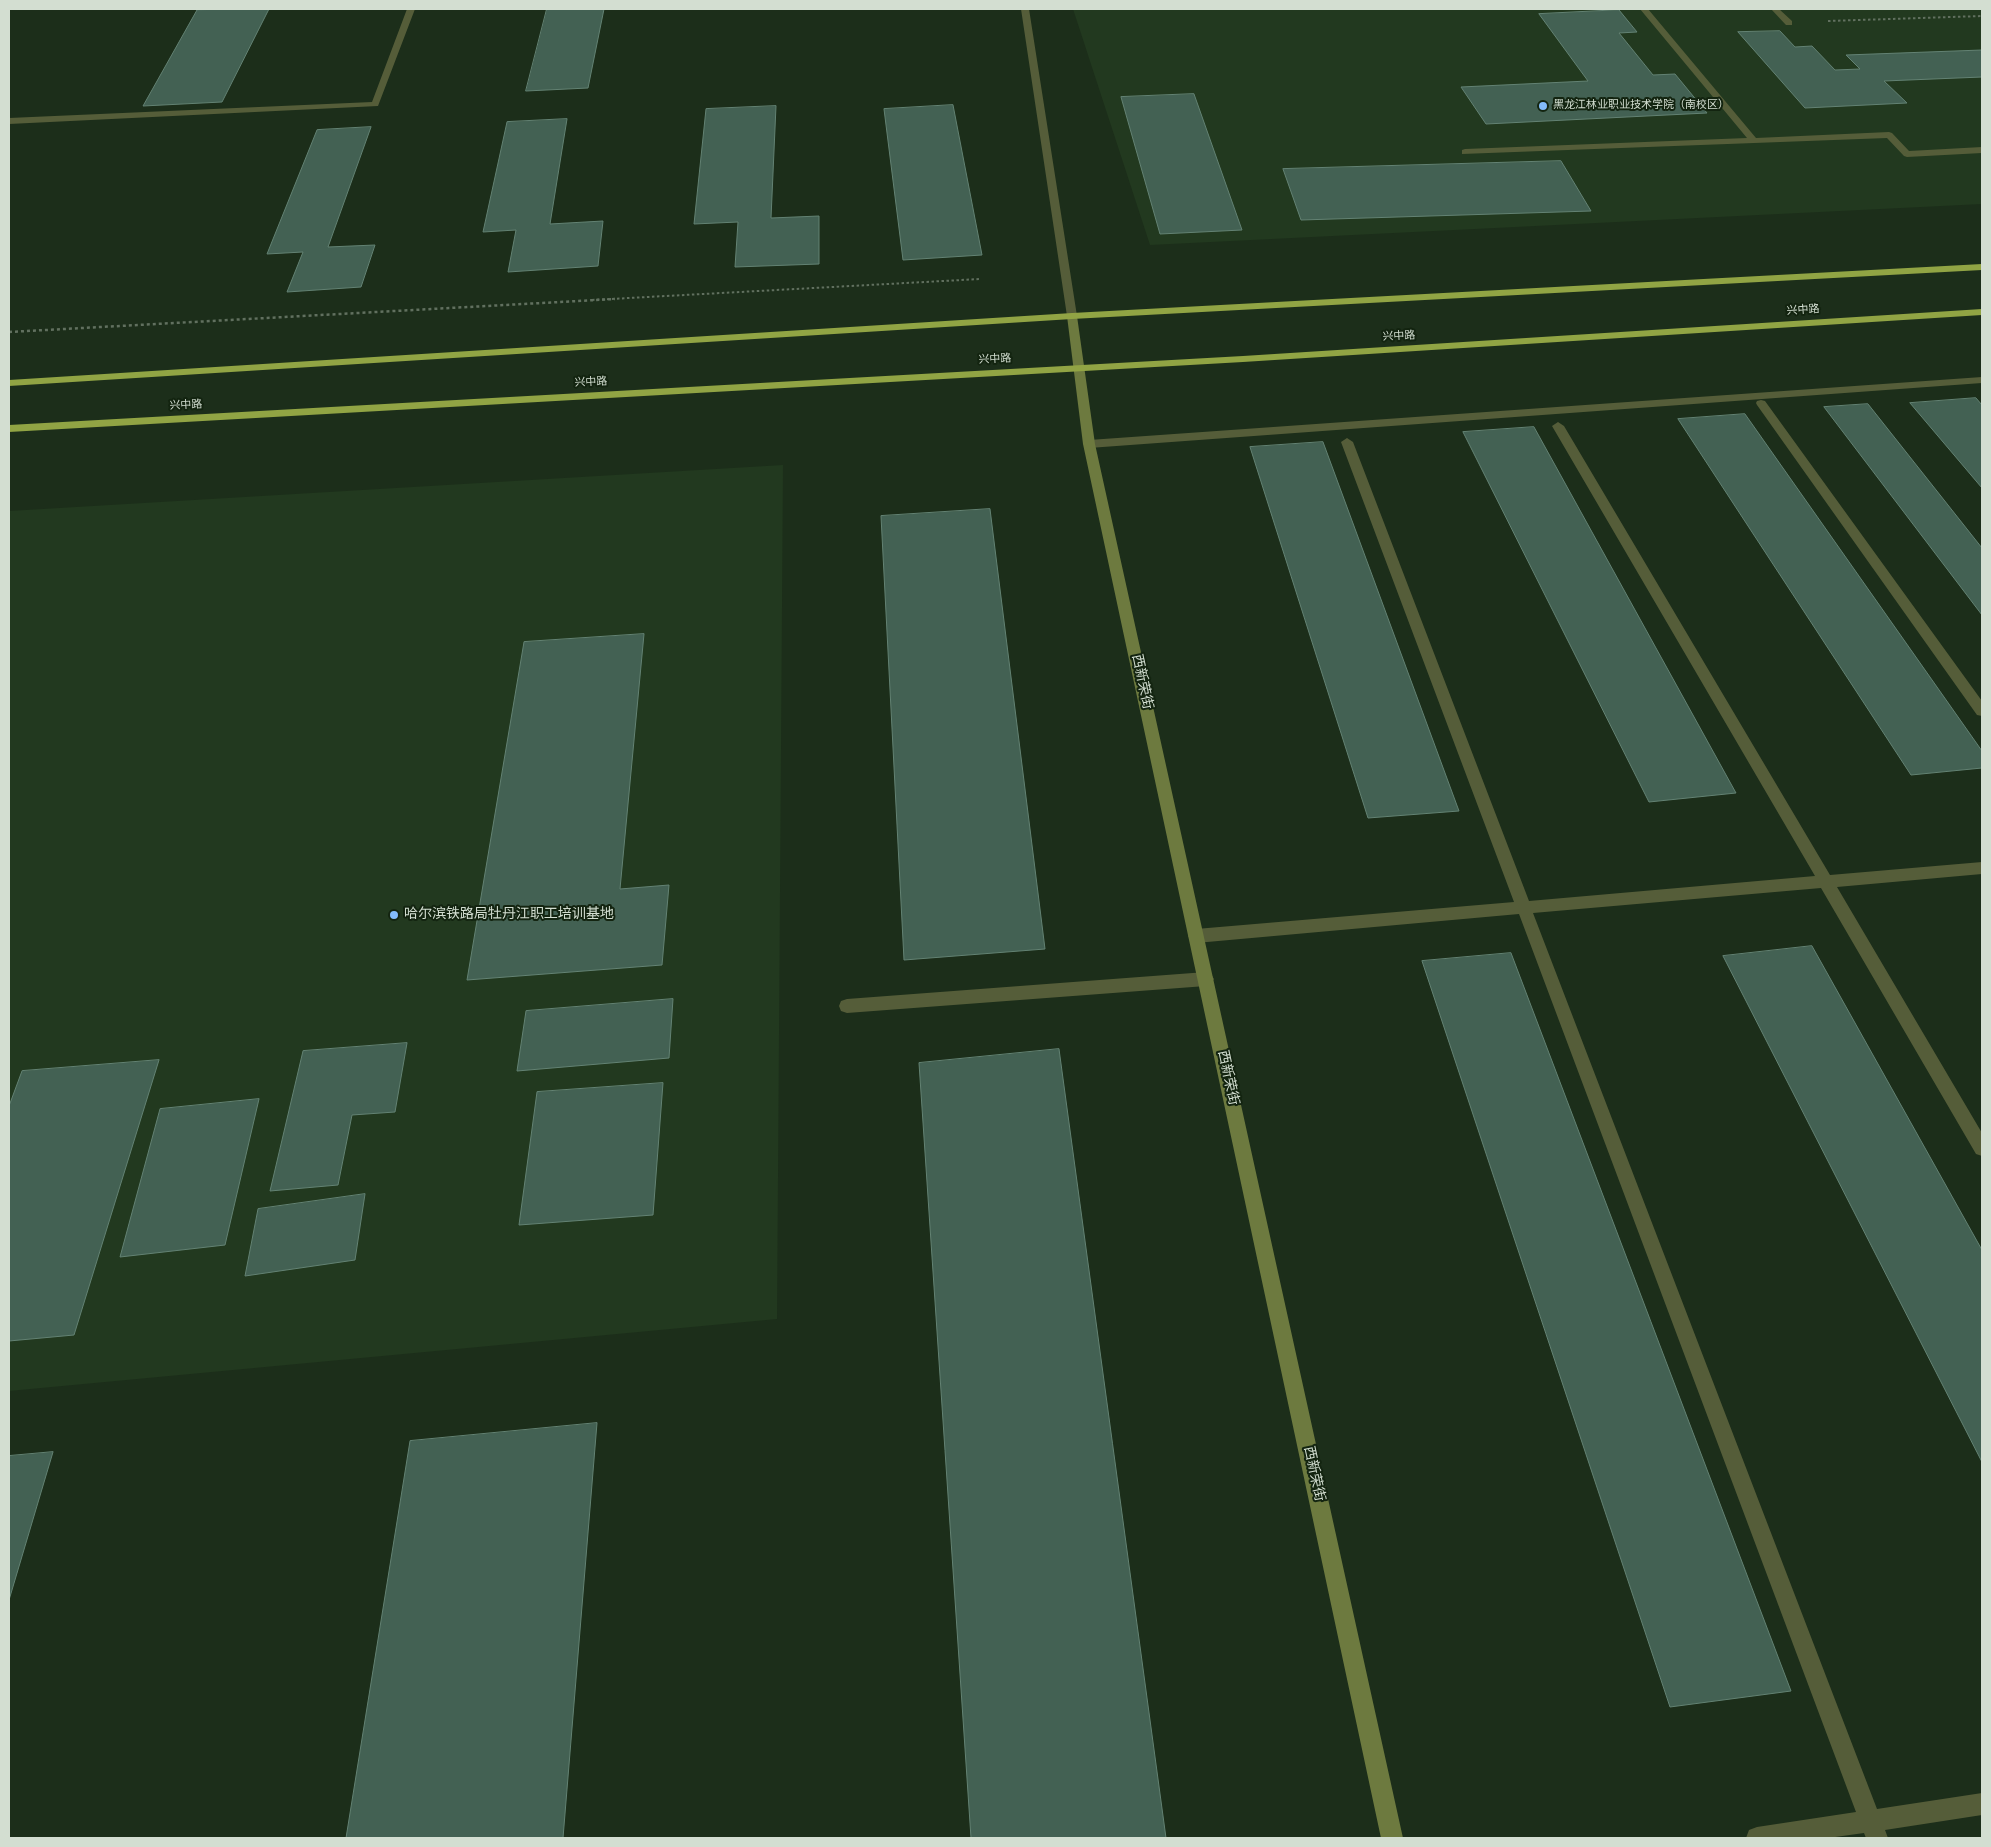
<!DOCTYPE html>
<meta charset="utf-8">
<style>
body{margin:0}
#map{position:relative;width:1991px;height:1847px;overflow:hidden;background:#1c2e1a;font-family:Overpass,sans-serif}
canvas{display:block}
.frame{position:absolute;inset:0;border:10px solid #d3ded1;pointer-events:none}
</style>
<div id="map">
<canvas width="1991" height="1847"></canvas>
<div class="frame"></div>
</div>
<script>
const ctx = document.querySelector('canvas').getContext('2d');
ctx.lineJoin = 'round';
function fill(path, color) {
  ctx.fillStyle = color;
  ctx.fill(path, 'evenodd');
}
function trace(path, color, width, dash) {
  ctx.strokeStyle = color;
  ctx.lineWidth = width;
  ctx.lineCap = dash ? 'butt' : 'round';
  ctx.setLineDash(dash || []);
  ctx.stroke(path);
}
function write(font, color, halo, rows, align = 'center') {
  ctx.font = font + ' Overpass,"Noto Sans SC",sans-serif';
  ctx.lineWidth = 4;
  ctx.setLineDash([]);
  ctx.textBaseline = 'middle';
  ctx.strokeStyle = halo;
  ctx.fillStyle = color;
  for (const [text, x, y, turn = 0] of rows) {
    ctx.save();
    ctx.translate(x, y);
    ctx.rotate((+turn || 0) * Math.PI / 180);
    ctx.textAlign = isNaN(turn) ? turn : align;
    if (halo) ctx.strokeText(text, 0, 0);
    ctx.fillText(text, 0, 0);
    ctx.restore();
  }
}
fill(new Path2D(`
 M1073,9H1982V204L1150,245Z
 M783,465L777,1319L9,1391V511Z`), '#22391f');
const building = new Path2D(`
 M269,9L222,102L143,106L197,10Z
 M547,9H604L588,88L526,91Z
 M1619,10L1637,32L1619,33L1653,75L1675,74L1707,113L1486,124L1461,87L1588,81L1539,14Z
 M1780,31L1795,47L1812,46L1835,70L1860,69L1846,55L1982,50V77L1884,81L1907,103L1805,108L1738,32Z
 M1194,94L1242,230L1160,234L1121,97Z
 M953,105L982,255L903,260L884,109Z
 M776,106L771,218L819,216V264L735,267L738,222L694,224L706,109Z
 M567,119L550,224L603,221L598,266L508,272L516,230L483,232L507,122Z
 M371,127L328,247L375,245L361,287L287,292L303,252L267,254L317,130Z
 M1561,161L1591,211L1301,220L1283,169Z
 M1976,398L1982,405V488L1910,403Z
 M1868,404L1982,548V615L1824,407Z
 M1745,414L1982,751V768L1911,775L1678,419Z
 M1534,427L1736,793L1649,802L1463,432Z
 M1323,442L1459,811L1368,818L1250,447Z
 M990,509L1045,949L904,960L881,516Z
 M644,634L620,889L669,885L662,965L467,980L524,642Z
 M1812,946L1982,1250V1462L1723,956Z
 M1511,953L1791,1691L1670,1707L1422,961Z
 M673,999L669,1058L517,1071L526,1011Z
 M407,1043L395,1112L352,1115L338,1185L270,1191L303,1051Z
 M1059,1049L1166,1838H971L919,1063Z
 M159,1060L74,1335L9,1341V1106L22,1071Z
 M663,1083L653,1215L519,1225L537,1092Z
 M259,1099L225,1245L120,1257L160,1109Z
 M365,1194L355,1260L245,1276L258,1209Z
 M597,1423L563,1838H346L410,1441Z
 M53,1452L9,1600V1456Z`);
fill(building, '#436153');
trace(building, '#638273', 1);
trace(new Path2D(`
 M1828,21L1982,16
 M592,300L980,279`), '#61705f', 2, [2.5, 2.5]);
trace(new Path2D(`
 M9,332L615,299`), '#61705f', 2.5, [3, 3]);
fill(new Path2D(`
 M407,9H415L378,106L9,124V118L372,102Z
 M1982,377V383L1089,448L1083,444L1089,440Z`), '#555d39');
fill(new Path2D(`
 M1021,9H1029L1077,316L1072,319L1067,316Z
 M1640,9H1648L1756,138L1889,132L1892,133L1909,151L1982,147V153L1907,157L1904,156L1887,138L1462,154V150L1465,149L1747,138Z
 M1771,9H1779L1792,21V25H1786Z
 M1761,400L1765,401L1982,701V716L1977,715L1757,405L1756,403L1757,401Z
 M1558,422L1564,426L1830,875L1982,862V874L1837,887L1982,1133V1156L1976,1154L1821,888L1533,913L1877,1809L1982,1793V1815L1885,1830L1888,1838H1866L1864,1833L1828,1838H1746L1749,1830L1757,1827L1856,1812L1519,914L1196,943L1191,941L1188,936L1191,931L1196,929L1514,902L1341,442L1347,438L1353,442L1529,901L1815,876L1552,426Z
 M1206,972L1211,974L1214,979L1211,984L1206,986L847,1013L841,1011L839,1006L841,1001L847,999Z`), '#555d39');
fill(new Path2D(`
 M1072,313L1077,316L1095,444L1403,1838H1381L1083,444L1067,316Z`), '#6d7a3f');
fill(new Path2D(`
 M1982,264V270L1072,319L9,386V380L1072,313Z
 M1982,309V315L1243,362L9,432V425L1243,356Z`), '#91a444');
for (const [x, y, r, color] of [
 [1543,106,5,"#83bcfb"],
 [394,915,5,"#83bcfb"]
]) {
  const dot = new Path2D();
  dot.arc(x, y, r, 0, 2 * Math.PI);
  ctx.fillStyle = color;
  ctx.fill(dot);
  trace(dot, '#132410', 2);
}
write('11px', '#d3ded1', '#132410', [
 ["黑龙江林业职业技术学院（南校区）",1553,106]
], 'left');
write('11px', '#d3ded1', '#132410', [
 ["兴中路",1803,311,-4],
 ["兴中路",1399,337,-3],
 ["兴中路",995,360,-3],
 ["兴中路",591,383,-3],
 ["兴中路",186,406,-3]
]);
write('14px', '#d3ded1', '#132410', [
 ["西新荣街",1141,682,78],
 ["西新荣街",1227,1078,78],
 ["西新荣街",1313,1474,78]
]);
write('14px', '#d3ded1', '#132410', [
 ["哈尔滨铁路局牡丹江职工培训基地",404,915]
], 'left');
</script>
